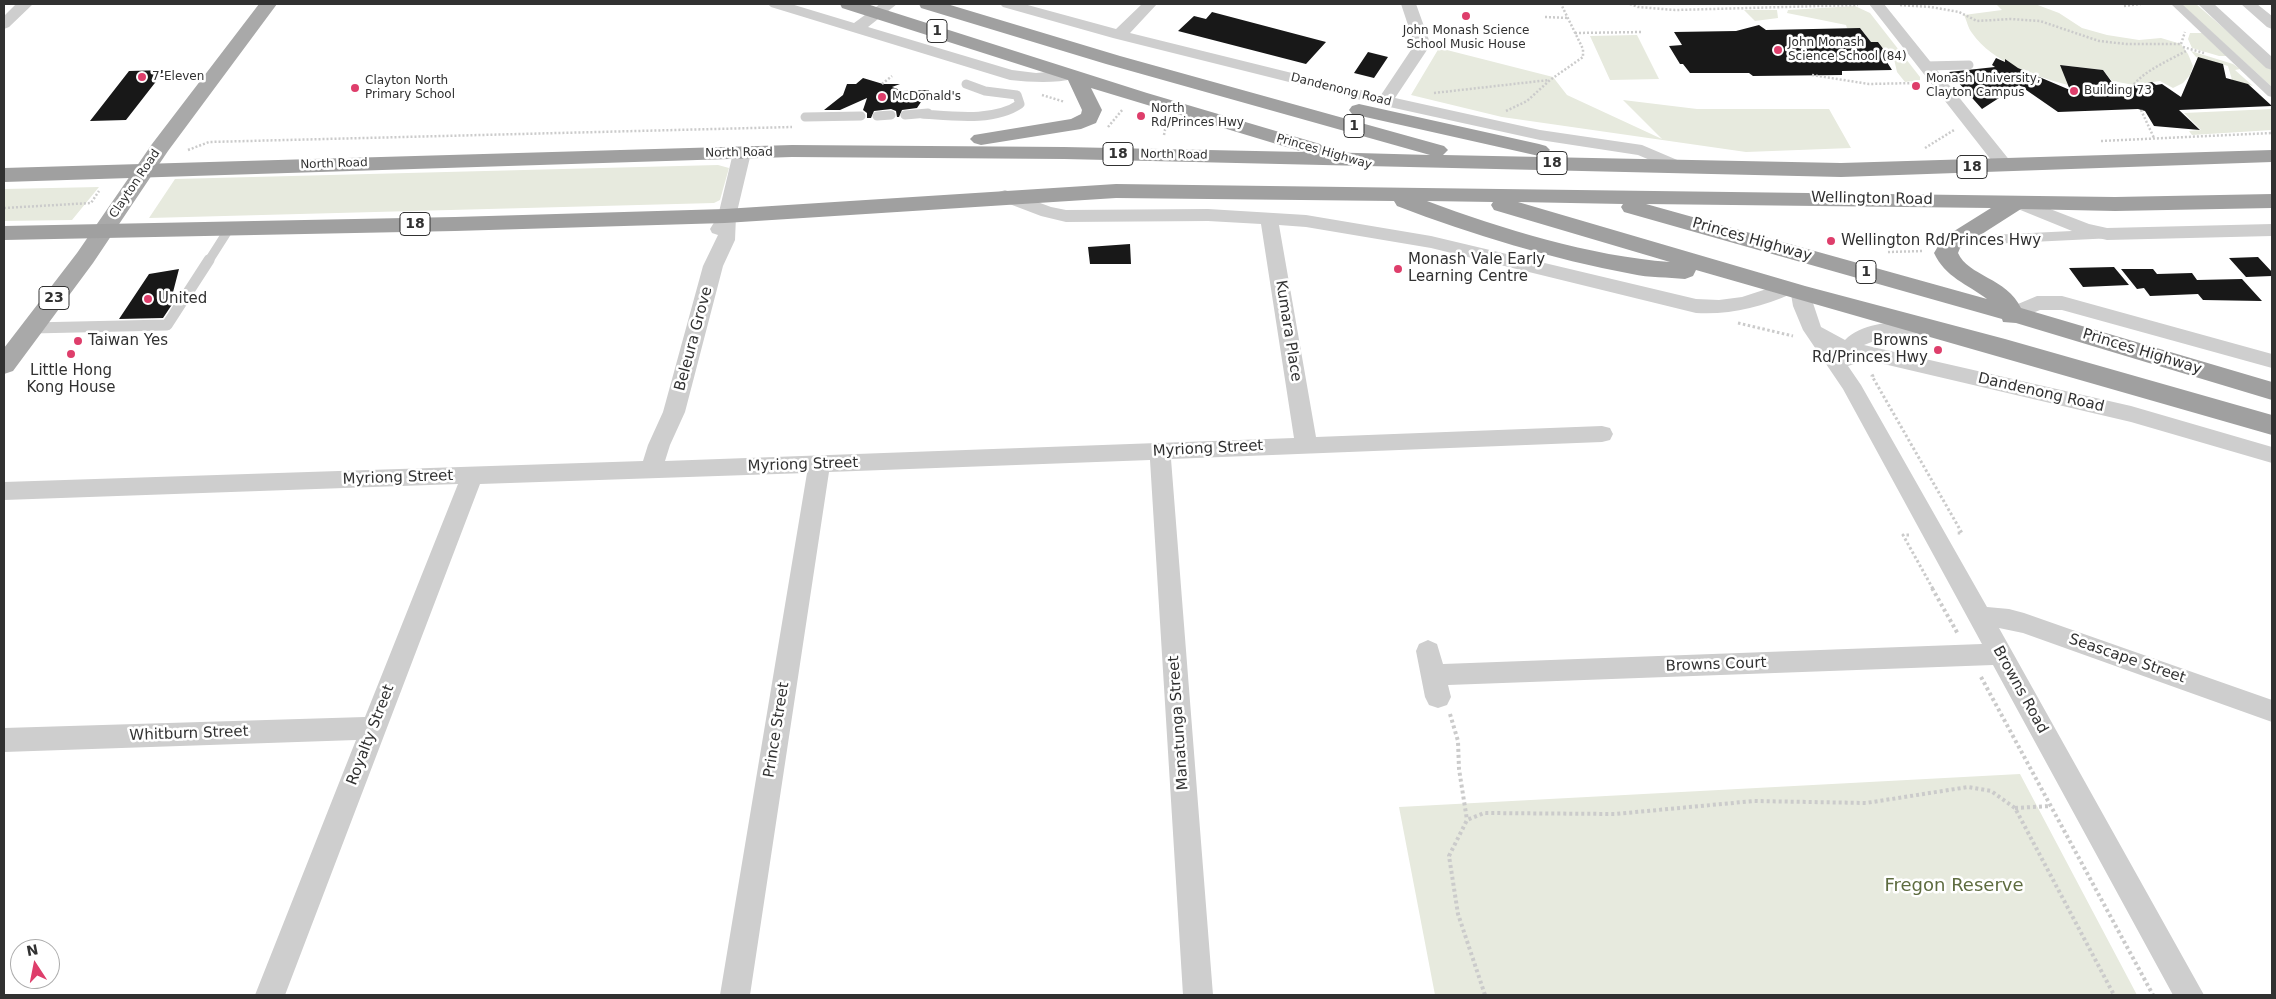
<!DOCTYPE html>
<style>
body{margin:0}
#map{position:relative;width:2276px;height:999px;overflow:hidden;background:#fff;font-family:"DejaVu Sans",sans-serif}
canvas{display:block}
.frame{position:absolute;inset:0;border:5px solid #313131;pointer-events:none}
.north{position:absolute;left:10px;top:939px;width:50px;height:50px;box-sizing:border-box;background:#fff;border:1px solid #adadad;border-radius:50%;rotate:349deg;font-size:14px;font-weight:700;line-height:20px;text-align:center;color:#313131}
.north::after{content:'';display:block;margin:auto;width:18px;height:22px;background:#de3e6b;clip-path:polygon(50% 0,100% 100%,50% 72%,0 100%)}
</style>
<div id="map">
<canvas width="2276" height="999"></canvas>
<div class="frame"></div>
<div class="north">N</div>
</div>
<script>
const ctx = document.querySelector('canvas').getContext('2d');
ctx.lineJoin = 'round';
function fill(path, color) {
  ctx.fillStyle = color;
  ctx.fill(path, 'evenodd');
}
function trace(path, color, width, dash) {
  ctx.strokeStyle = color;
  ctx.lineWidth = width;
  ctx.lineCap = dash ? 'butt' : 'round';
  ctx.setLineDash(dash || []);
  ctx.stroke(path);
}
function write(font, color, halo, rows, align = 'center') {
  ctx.font = font + ' "DejaVu Sans",sans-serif';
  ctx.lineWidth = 5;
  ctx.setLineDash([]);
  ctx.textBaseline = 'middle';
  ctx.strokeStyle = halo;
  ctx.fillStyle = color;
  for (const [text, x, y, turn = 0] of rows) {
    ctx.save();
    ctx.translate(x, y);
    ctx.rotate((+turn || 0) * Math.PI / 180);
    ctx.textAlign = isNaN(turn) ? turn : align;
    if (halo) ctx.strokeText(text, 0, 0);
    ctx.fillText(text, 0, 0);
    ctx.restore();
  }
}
fill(new Path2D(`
 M1996,4H2035L2059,13L2082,28L2107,35L2139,40L2161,38L2181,44L2188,54L2193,66L2190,75L2183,83L2173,88L2160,81L2134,85L2112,81L2103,70L2061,65L2068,85C2035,76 1993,63 1972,33C1968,28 1967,21 1964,15L2002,10Z
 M2181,4H2196L2272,70V87Z
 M1855,6L1870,13L1920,77V80L1905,82L1897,72L1894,59L1891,55H1888L1878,42H1871L1860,28H1847L1846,25L1787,13L1788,10Z
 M1744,10H1777L1778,18L1755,21Z
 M2190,33H2202L2227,56H2219L2192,48L2188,39Z
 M1637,35L1659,79L1610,80L1590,36Z
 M1439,48L1553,77L1567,95L1662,139L1623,100L1697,109H1829L1851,148L1746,152L1502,117L1411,95Z
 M2191,51L2233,64L2240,69L2235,70L2253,86L2232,80L2228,66L2196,57Z
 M2272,109V130L2192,135L2189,131L2201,130L2184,113Z
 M718,165L729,168L720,200L714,203L149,218L175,179Z
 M99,187L72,220L4,221V189Z
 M2020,774L2137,995H1435L1399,807Z`), '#e7eade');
fill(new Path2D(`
 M1212,12L1326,42L1306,64L1178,31L1194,16L1206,19Z
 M1759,25L1766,30L1860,28L1871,42H1878L1891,59H1885L1892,70L1842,71V75L1753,76L1749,73H1690L1683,64H1680L1669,46L1682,45L1674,32L1736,31Z
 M1368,52L1388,57L1374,78L1354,73Z
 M2198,57L2223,64L2226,78L2248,84L2272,106L2179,110L2200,130L2154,126L2145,111L2138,109L2058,112L2019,85L1982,109L1949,72L1995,67L1992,65L1996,58L2005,62V59L2018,68L2070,90L2060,65L2103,70L2117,89L2152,82L2156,85L2162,84L2181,97Z
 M165,70L126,120L90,121L129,71Z
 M863,78L883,84H900L892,87L903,91L929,90L917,108L902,110L899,117H897L896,111L891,109L874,111L871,118H867V113L863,110L867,98L840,110H824L843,95L847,84H856Z
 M1130,244L1131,264H1090L1088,247Z
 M2258,257L2272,272V276L2246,277L2229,258Z
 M2114,267L2129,285L2083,287L2069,268Z
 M179,269L171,300H175L163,318L119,319L149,274Z
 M2121,269H2153L2157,274L2192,273L2197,280L2242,279L2262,301L2203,300L2198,294L2150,296L2144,288L2137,289Z`), '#181818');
trace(new Path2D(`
 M1630,4L1638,7L1675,10L1858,5
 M1900,5L1931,7L1959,12L1977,21L2010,19L2040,21L2099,41L2126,44H2181
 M2124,6L2141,4
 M1545,17L1568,18
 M1575,33L1643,32
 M2181,44L2185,32
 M2183,47L2204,53
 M1812,75L1869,84L1916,83
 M882,84L892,76
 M1434,93L1549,80
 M2127,94C2138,73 2166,62 2186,51
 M1042,95L1065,102
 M2141,110L2154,138
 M1506,111L1527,101L1550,80L1583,57V49L1561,4
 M1108,127L1123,109
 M1164,135L1166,125
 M2101,141L2272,133
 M1925,148L1954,130
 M188,150L209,142L792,127
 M4,208L91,203L99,191
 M1888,252L1924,251`), '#cbcbcb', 2.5, [2, 2]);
trace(new Path2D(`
 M1738,323L1793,336
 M1874,375L1872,376L1962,533H1957
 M1909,535H1903L1933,589`), '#cbcbcb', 3, [2.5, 2.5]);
trace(new Path2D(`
 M1932,588L1958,634
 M1981,677L2153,995
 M1450,714L1458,741L1459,769L1467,820
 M2015,808L2051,806
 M1485,995L1458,914L1449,856L1467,820L1484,813L1615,814L1754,801L1866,803L1968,787L1991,791L2015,808L2114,995`), '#cbcbcb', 4, [3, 3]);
trace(new Path2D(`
 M1926,66L1969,65
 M922,114C952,116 994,122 1020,104L1017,95L985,91L966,84
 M905,115L928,113
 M877,116L891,115
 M805,117L861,116
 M1959,241L2103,234
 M208,262L229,229`), '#cecece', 9);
trace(new Path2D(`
 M32,328L167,325L209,260`), '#cecece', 11);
fill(new Path2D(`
 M2171,4H2182L2272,87V97L2268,96Z`), '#cecece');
fill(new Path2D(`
 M16,4H33L9,27L4,29V16Z
 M768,4H791L854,23L880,4H897L868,27L1012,70L1036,73L1070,70L1076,72L1078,75L1076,78C1054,84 1032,82 1010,80L771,7Z
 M1000,4H1024L1116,29L1142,4H1157L1130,33L1381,95L1413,47V40L1401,4H1416L1429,40V47L1395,98L1540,130L1642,145L1682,162L1685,166L1682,170L1676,171L1638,155L1540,140L1385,106L1113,38L1003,7Z
 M1869,4H1884L2011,162L2014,166L2011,170H1999Z
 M2198,4H2214L2272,57V70L2266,68Z
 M2241,4H2257L2272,16V29L2267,27Z
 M742,148L748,149L751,153L736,216L735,240L723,266L685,412L670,445L665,461L1294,438L1261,224L1208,221L1066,222L1041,216L999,200L996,196L999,192L1005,190L1051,207L1066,210L1208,209L1306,215L1431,236L1696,299L1719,300L1742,297L1785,283L1792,284L1794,288L1801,286L1808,288L1821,327L1845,340C1866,319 1906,322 1933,322L1940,324L1943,329L1940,334L1882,338L1864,345L2131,406L2272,447V463L2131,422L1858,358L1854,364L1848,366L1861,385L1987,607L2009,609L2024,613L2272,700V722L2023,633L1999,628L2204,995H2173L1993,665L1448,685L1451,697L1447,705L1438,708L1429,705L1425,697L1416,651L1419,644L1428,640L1437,644L1443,664L1982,644L1843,389L1803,330L1793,306L1791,294C1761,307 1730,315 1696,313L1431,248L1306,227L1279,225L1316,437L1602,426L1610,428L1613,434L1610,440L1602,442L1171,459L1213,995H1183L1150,460L829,472L750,995H720L807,473L480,484L285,995H255L356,740L4,752V728L365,717L458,484L4,500V482L643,461L648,445L663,412L703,266L718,235L712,233L710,229L718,216L733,153L736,149Z
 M2019,197L2089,224L2107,228L2272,224V236L2107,240L2077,233L2013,207L2010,203L2013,199Z
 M2037,296H2062L2272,354V368L2062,310H2040L2013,321L2006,319L2003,314L2006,309Z`), '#cecece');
fill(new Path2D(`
 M259,4H277L168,151L93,263L13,371L4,374V348L77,253L152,144Z`), '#a9a9a9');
fill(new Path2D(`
 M840,4H867L1147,93L1320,144L1324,148L1321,152L1430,155L1106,64L921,8L919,4H947L1120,56L1444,146L1448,150L1443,155L1841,163L2272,150V162L1841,177L1064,159L792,157L4,182V168L792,145L1064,147L1303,152L1091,88L1102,110L1096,123L1081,129L981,145L974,143L970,139L974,135L1071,119L1081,114L1082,110L1068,80L842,8Z
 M1359,104L1539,144L1546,146L1550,150L1546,154L1539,156L1352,114L1349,110L1352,106Z
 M1116,184L2115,197L2272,194V208L2115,211L2021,209L1960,248L1958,253C1968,276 2007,278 2021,308L2272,382V400L2016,323L2003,322L2002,319L1624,212L1621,207L1623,204L1518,202L1805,286L2005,339L2272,415V435L1696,270L1693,276L1685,279C1668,277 1649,278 1632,274C1552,259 1473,235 1397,206L1394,201L1116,198L725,223L455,231L4,240V226L455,217L725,209ZM1427,201L1493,202L1491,205L1494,210L1670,262C1590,256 1502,229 1427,201ZM1646,204L1991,208L1943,238L1934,253C1945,277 1967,284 1987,299Z`), '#a0a0a0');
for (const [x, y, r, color] of [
 [1466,16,5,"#de3e6b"],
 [1778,50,5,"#de3e6b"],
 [142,77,5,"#de3e6b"],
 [1916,86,5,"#de3e6b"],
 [355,88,5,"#de3e6b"],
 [2074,91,5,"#de3e6b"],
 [882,97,5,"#de3e6b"],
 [1141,116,5,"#de3e6b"],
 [1831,241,5,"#de3e6b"],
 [1398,269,5,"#de3e6b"],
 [148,299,5,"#de3e6b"],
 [78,341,5,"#de3e6b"],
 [1938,350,5,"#de3e6b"],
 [71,354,5,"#de3e6b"]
]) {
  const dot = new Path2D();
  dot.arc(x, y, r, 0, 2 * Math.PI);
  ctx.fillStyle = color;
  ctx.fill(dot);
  trace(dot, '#fff', 2);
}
write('12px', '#313131', '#fff', [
 ["John Monash Science",1466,31,"center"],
 ["School Music House",1466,45,"center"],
 ["John Monash",1788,43],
 ["Science School (84)",1788,57],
 ["7-Eleven",152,77],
 ["Monash University,",1926,79],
 ["Clayton Campus",1926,93],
 ["Clayton North",365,81],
 ["Primary School",365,95],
 ["Building 73",2084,91],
 ["McDonald's",892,97],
 ["North",1151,109],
 ["Rd/Princes Hwy",1151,123]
], 'left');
write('12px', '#313131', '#fff', [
 ["Dandenong Road",1341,90,14],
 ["Princes Highway",1324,152,16],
 ["North Road",739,153,-1],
 ["North Road",1174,155,1],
 ["North Road",334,164,-2],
 ["Clayton Road",135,184,-56]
]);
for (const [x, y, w] of [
 [937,31,20],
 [1354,126,20],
 [1118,154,30],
 [1552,163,30],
 [1972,167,30],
 [415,224,30],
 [1866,272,20],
 [54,298,30]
]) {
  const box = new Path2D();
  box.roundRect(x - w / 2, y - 11.5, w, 23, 4);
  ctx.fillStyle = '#fff';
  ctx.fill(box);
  trace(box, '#313131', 1);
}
write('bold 14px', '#313131', null, [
 ["1",937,31],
 ["1",1354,126],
 ["18",1118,154],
 ["18",1552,163],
 ["18",1972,167],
 ["18",415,224],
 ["1",1866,272],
 ["23",54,298]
]);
write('15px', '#313131', '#fff', [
 ["Wellington Road",1872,199,1],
 ["Princes Highway",1752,240,16],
 ["Kumara Place",1288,331,81],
 ["Beleura Grove",694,339,-75],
 ["Princes Highway",2142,352,17],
 ["Dandenong Road",2041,393,13],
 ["Myriong Street",1208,449,-3],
 ["Myriong Street",803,465,-2],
 ["Myriong Street",398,478,-2],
 ["Seascape Street",2127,659,19],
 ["Browns Court",1716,665,-2],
 ["Browns Road",2020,690,61],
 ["Manatunga Street",1179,723,-94],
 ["Prince Street",777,730,-81],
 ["Whitburn Street",189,734,-2],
 ["Royalty Street",371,735,-69]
]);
write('15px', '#313131', '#fff', [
 ["Wellington Rd/Princes Hwy",1841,241],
 ["Monash Vale Early",1408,260],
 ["Learning Centre",1408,277],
 ["United",158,299],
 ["Taiwan Yes",88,341],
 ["Browns",1928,341,"right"],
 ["Rd/Princes Hwy",1928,358,"right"],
 ["Little Hong",71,371,"center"],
 ["Kong House",71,388,"center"]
], 'left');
write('18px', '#5e6c40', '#fff', [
 ["Fregon Reserve",1954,886]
]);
</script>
